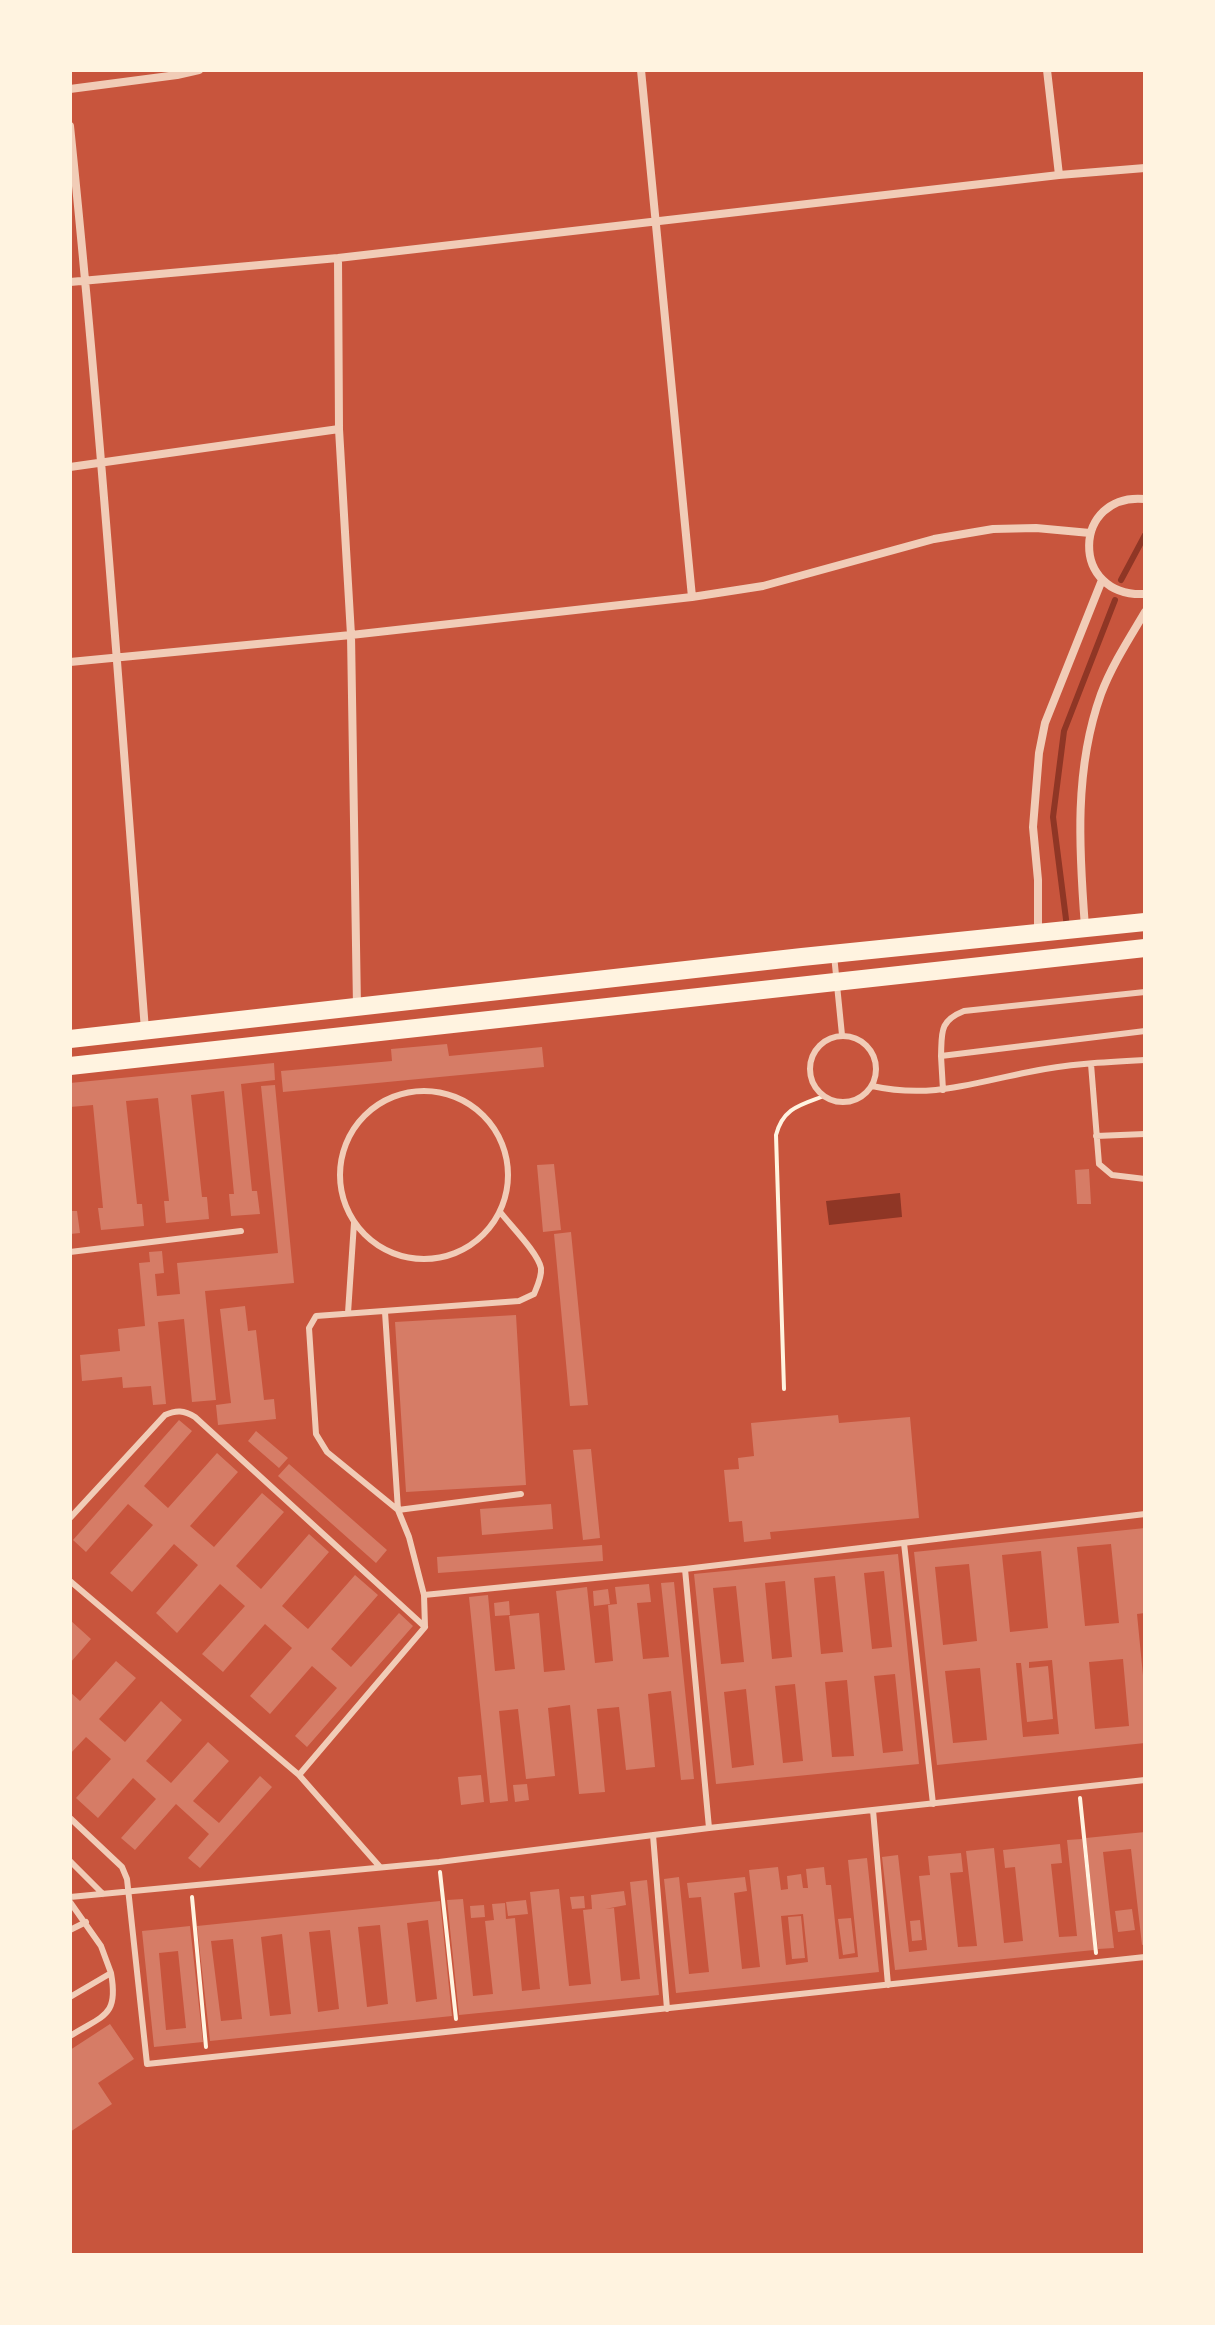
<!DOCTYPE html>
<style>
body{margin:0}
#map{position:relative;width:1215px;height:2325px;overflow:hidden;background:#c8553d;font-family:"Alegreya Sans",sans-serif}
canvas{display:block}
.frame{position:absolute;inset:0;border:72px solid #fff3e0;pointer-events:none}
</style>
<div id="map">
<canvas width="1215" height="2325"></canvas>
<div class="frame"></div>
</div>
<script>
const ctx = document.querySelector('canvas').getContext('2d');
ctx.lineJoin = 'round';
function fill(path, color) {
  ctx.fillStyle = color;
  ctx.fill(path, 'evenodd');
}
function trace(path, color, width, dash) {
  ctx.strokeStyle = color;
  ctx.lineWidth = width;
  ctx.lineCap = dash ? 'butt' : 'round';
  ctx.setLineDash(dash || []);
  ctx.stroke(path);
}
fill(new Path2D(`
 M900,1193L902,1217L829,1225L826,1201Z`), '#8f3625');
trace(new Path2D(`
 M1121,580L1145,535
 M1067,927L1053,817L1064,731L1115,600`), '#8f3625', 6);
fill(new Path2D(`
 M447,1044L449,1056L542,1047L544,1067L283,1092L281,1071L392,1061L391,1049Z
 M274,1063L275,1080L241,1084L252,1191H257L260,1214L231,1216L229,1194H234L224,1091L191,1095L202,1197H207L209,1219L166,1223L164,1201H169L158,1098L126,1101L137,1204H142L144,1226L101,1230L98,1208H103L93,1105L70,1107V1083Z
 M275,1085L294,1283L205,1291L216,1400L192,1402L184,1319L158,1322L166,1404L153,1405L151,1386L123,1388L122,1377L82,1381L80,1355L120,1351L118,1329L145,1326L139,1263L150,1262L149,1252L162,1251L164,1273L155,1274L157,1296L180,1294L177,1263L278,1253L261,1086Z
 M554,1164L561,1230L543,1232L537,1165Z
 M1089,1169L1091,1204H1077L1075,1170Z
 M70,1211H77L80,1233L70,1234Z
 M571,1232L588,1405L570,1406L554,1234Z
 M245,1306L248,1331L256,1330L264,1400L274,1399L276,1419L218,1425L216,1405L231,1403L220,1309Z
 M516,1315L526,1485L406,1492L395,1322Z
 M838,1415L839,1423L910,1417L919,1518L770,1532L771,1539L744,1542L742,1521L729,1522L724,1470L739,1469L738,1458L754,1456L751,1423Z
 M179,1420L192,1431L144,1486L168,1508L217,1453L238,1472L190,1526L214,1547L262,1493L284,1512L236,1566L261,1589L309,1534L329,1552L282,1606L308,1629L355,1575L378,1595L331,1649L351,1667L399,1613L413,1626L307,1747L295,1736L337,1688L312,1666L270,1714L250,1696L292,1648L265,1624L223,1672L202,1654L245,1606L220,1584L177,1633L156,1613L198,1565L174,1544L132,1592L110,1573L153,1525L128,1504L86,1552L73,1540Z
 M256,1431L288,1458L279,1468L248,1441Z
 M591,1449L600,1538L583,1540L573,1450Z
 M289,1464L387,1550L376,1563L278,1476Z
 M551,1504L553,1529L482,1535L480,1509Z
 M1145,1528V1613L1137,1614L1145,1696V1743L937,1765L914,1552ZM1111,1544L1119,1623L1085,1626L1077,1547ZM1041,1551L1048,1628L1010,1632L1002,1555ZM969,1564L977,1641L943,1645L935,1567ZM1123,1659L1129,1726L1095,1729L1089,1662ZM1052,1660L1059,1734L1023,1737L1016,1663H1021L1027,1722L1053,1719L1048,1666L1029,1668V1662ZM980,1668L987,1740L953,1743L945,1671Z
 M602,1545L603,1561L438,1573L437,1557Z
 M898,1554L919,1764L716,1784L694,1574ZM884,1571L892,1647L872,1649L864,1573ZM835,1576L843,1652L821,1654L814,1578ZM785,1581L792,1657L772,1659L765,1583ZM736,1586L744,1662L721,1664L713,1588ZM895,1674L903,1751L883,1753L874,1676ZM847,1680L854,1756L832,1757L825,1682ZM795,1684L803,1761L783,1763L775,1686ZM746,1689L754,1765L732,1768L724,1692Z
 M674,1582L694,1779L681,1780L671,1691L648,1694L655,1767L626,1770L619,1707L597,1709L605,1792L579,1794L570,1705L548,1708L555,1776L526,1779L518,1709L499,1711L508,1801L490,1803L469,1597L488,1595L495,1671L515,1669L509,1616L539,1613L544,1672L565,1670L556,1591L587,1587L595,1663L613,1661L608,1605L617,1604L615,1587L649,1584L651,1602L637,1603L643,1659L669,1657L661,1583Z
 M608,1589L610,1604L594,1606L593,1591Z
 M509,1601L510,1615L495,1616L494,1603Z
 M70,1620L91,1639L70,1663Z
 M116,1661L136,1678L99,1719L125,1742L161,1701L182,1720L146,1761L171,1783L208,1742L229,1761L193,1801L219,1823L260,1776L272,1787L200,1868L188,1858L209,1834L176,1804L135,1850L121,1838L156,1799L133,1778L98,1818L76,1798L111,1759L86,1737L70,1754V1692L80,1701Z
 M481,1775L484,1802L461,1805L458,1777Z
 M527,1784L529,1800L515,1802L513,1785Z
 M1145,1832V1944L1142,1945L1131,1849L1103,1852L1114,1948L1098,1949L1086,1838Z
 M1082,1839L1094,1950L895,1970L882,1857L898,1855L909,1952L927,1950L919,1876L930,1875L928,1856L961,1853L963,1872L950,1873L958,1947L977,1946L966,1851L994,1848L1004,1943L1023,1941L1015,1867L1005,1868L1003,1850L1060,1844L1062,1863L1051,1864L1059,1937L1077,1936L1067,1840Z
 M867,1858L879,1972L676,1993L664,1879L679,1877L689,1974L709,1972L701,1897L689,1898L687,1883L745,1877L747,1891L734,1893L742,1969L760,1967L749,1870L778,1867L781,1890L788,1889L787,1876L801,1874L803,1888H808L806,1869L824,1867L826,1885H831L839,1959L858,1957L848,1860ZM803,1914L808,1962L786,1965L781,1916Z
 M647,1880L659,1995L459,2015L447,1900L463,1899L473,1996L493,1994L485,1921L494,1920L492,1904L505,1903L506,1919L515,1918L522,1991L540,1989L530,1892L559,1889L569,1986L591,1984L583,1910L592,1909L591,1895L624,1891L626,1905L605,1909L614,1908L621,1981L640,1979L630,1882Z
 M584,1896L585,1908L572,1909L570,1897Z
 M526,1900L528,1914L508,1916L506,1902Z
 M440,1901L452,2016L210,2041L197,1926ZM428,1920L437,1999L416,2002L407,1923ZM380,1925L388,2004L367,2007L358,1927ZM330,1930L339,2009L318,2012L309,1932ZM282,1934L291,2014L270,2016L261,1937ZM233,1939L242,2019L221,2021L211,1941Z
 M484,1905L485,1917L471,1918L470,1906Z
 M1132,1909L1135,1930L1118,1932L1115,1911Z
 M801,1916L805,1958L792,1959L788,1917Z
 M851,1918L855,1953L843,1955L838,1919Z
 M920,1920L922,1940L912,1941L910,1921Z
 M190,1926L203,2042L154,2047L142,1931ZM178,1951L186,2028L166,2030L159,1953Z
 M110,2024L134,2059L98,2083L112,2104L70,2132V2050Z`), '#d67c66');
trace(new Path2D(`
 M784,1389L776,1135C783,1108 800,1105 824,1096
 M1080,1798L1096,1953
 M440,1872L456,2019
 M192,1897L206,2047`), '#fff3e0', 4);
trace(new Path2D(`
 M834,955L842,1035
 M810 1069a33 33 0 1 1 66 0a33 33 0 1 1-66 0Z
 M941,1056C942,1032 939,1021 964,1011L1145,992
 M1091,1064L1099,1164L1112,1175L1145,1179
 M872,1086C931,1099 972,1083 1029,1072C1067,1064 1106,1062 1145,1060
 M943,1090L941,1056L1145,1031
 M340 1175a84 84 0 1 1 168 0a84 84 0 1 1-168 0Z
 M1096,1136L1145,1134
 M70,1252L241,1231
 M385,1312L398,1510L521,1494
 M348,1313L354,1223
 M70,1518L165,1415C176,1410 184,1410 195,1417L425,1627
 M904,1543L933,1804
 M685,1569L709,1828
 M70,1581L299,1775
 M424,1595L409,1537L398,1510L327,1452L316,1434L309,1328L316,1316L519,1301L534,1294C537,1287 542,1277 541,1268C538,1253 511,1226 501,1213
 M873,1810L888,1985
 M70,1818L122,1867L127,1879L147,2064L1145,1957
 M653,1835L667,2009
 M70,1861L103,1894
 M380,1867L299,1775L425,1627L424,1595L685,1569L1145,1514
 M70,1897L439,1862L709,1828L1145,1780
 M70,1902L101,1946L111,1973L70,1997
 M70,1930L86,1922
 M70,2036C103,2015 119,2017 111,1973`), '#f1ccb7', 6);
trace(new Path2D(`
 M641,70L692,597
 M1047,70L1059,175
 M70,89L177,75L199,70
 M70,126C101,427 122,729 145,1030
 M338,258L339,429L351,635L357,1007
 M70,282L338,258L1059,175L1145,168
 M70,467L339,429
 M1145,499C1072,492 1069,598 1145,594
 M70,662L351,635L692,597L763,586L934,539L993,529L1036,528L1090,533
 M1085,927C1079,849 1074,769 1101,694C1112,665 1129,639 1145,612
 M1038,931V880L1033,827L1039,753L1045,723L1102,580`), '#f1ccb7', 8);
trace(new Path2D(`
 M70,1039L802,957L1145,922
 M70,1066L1145,948`), '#fff3e0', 18);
</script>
